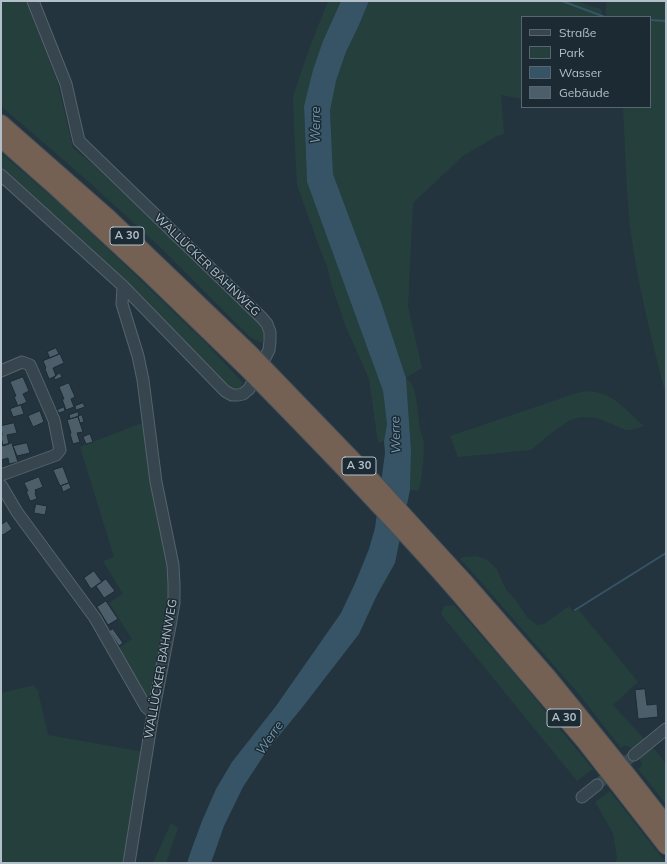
<!DOCTYPE html>
<meta charset="utf-8">
<style>
body{margin:0}
#map{position:relative;width:667px;height:864px;overflow:hidden;background:#23343e;font-family:Mulish,sans-serif}
canvas{display:block}
.frame{position:absolute;inset:0;border:2px solid #b3c0c9;pointer-events:none}
.legend{position:absolute;left:521px;top:16px;width:130px;height:92px;box-sizing:border-box;background:#1c2a33;border:1px solid #58666f;margin:0;padding:5px 7px;list-style:none;font-size:12px;color:#b3c0c9}
.legend li{display:flex;align-items:center;gap:8px;height:20px}
.legend b{width:20px;border:1px solid #58666f}
</style>
<div id="map">
<canvas width="667" height="864"></canvas>
<div class="frame"></div>
<ul class="legend">
<li><b style="height:5px;background:#37454e"></b>Straße</li>
<li><b style="height:11px;background:#253f3d"></b>Park</li>
<li><b style="height:11px;background:#365465"></b>Wasser</li>
<li><b style="height:11px;background:#4c5e69"></b>Gebäude</li>
</ul>
</div>
<script>
const ctx = document.querySelector('canvas').getContext('2d');
ctx.lineJoin = 'round';
function fill(path, color) {
  ctx.fillStyle = color;
  ctx.fill(path, 'evenodd');
}
function trace(path, color, width, dash) {
  ctx.strokeStyle = color;
  ctx.lineWidth = width;
  ctx.lineCap = dash ? 'butt' : 'round';
  ctx.setLineDash(dash || []);
  ctx.stroke(path);
}
function write(font, color, halo, rows, align = 'center') {
  ctx.font = font + ' Mulish,sans-serif';
  ctx.lineWidth = 3;
  ctx.setLineDash([]);
  ctx.textBaseline = 'middle';
  ctx.strokeStyle = halo;
  ctx.fillStyle = color;
  for (const [text, x, y, turn = 0] of rows) {
    ctx.save();
    ctx.translate(x, y);
    ctx.rotate((+turn || 0) * Math.PI / 180);
    ctx.textAlign = isNaN(turn) ? turn : align;
    if (halo) ctx.strokeText(text, 0, 0);
    ctx.fillText(text, 0, 0);
    ctx.restore();
  }
}
fill(new Path2D(`
 M1,1H26L58,84L73,148L89,161L242,303L256,318L265,335L262,343L250,337L162,249L90,183L1,106Z
 M328,1H341L323,41L304,106L307,182L383,391L387,424L384,441L378,443L369,379L346,327L332,287L327,266L321,252L297,185L294,129L293,96L311,44Z
 M369,1H575L601,9L602,12L600,17H522V99L501,95L504,134L497,136L463,156L413,203L408,307L422,368L406,378C419,385 417,420 421,433C422,437 424,440 424,445C424,460 422,476 419,491L410,490L411,450L406,378L381,302L333,174L330,111L336,81L346,52L359,25Z
 M606,1H666V396C652,340 637,283 630,226C626,186 625,147 623,107H650V17H605L606,16Z
 M1,153L64,207L129,269L204,341L243,383L241,389L232,391L1,171Z
 M587,391C593,392 600,392 606,395C617,399 634,418 644,426L632,430H626L597,418L582,417L570,420L551,433L531,450L458,457L450,436L577,393Z
 M147,421L170,566L171,599L150,702L147,701L119,648L132,639L109,603L123,594L103,561L114,557L80,447Z
 M476,556L486,559L496,568L507,591L515,599L527,617L537,625L544,624L569,606L574,612L578,609L638,682L613,705L646,741L634,749L625,745L621,748L578,693L473,573L460,559L464,557Z
 M454,605L509,667L593,769L577,781L441,614L444,606Z
 M34,685L38,691L48,735L144,752L126,863H1V693Z
 M652,746L666,764V804L638,769L642,766L639,756Z
 M610,791L666,863H615L617,858L613,833L595,802Z
 M171,823L178,828L166,863H153Z`), '#253f3d');
fill(new Path2D(`
 M341,1H369L359,25L346,52L336,81L330,111L333,174L381,302L406,378L411,450L410,490L395,563L377,595L359,634L301,709L268,749L243,787L224,826L211,863H187L192,848L202,821L216,789L232,762L276,706L341,613L356,581L369,549L375,528L385,453L384,441L387,424L383,391L307,182L304,106L313,70L323,41Z`), '#365465');
trace(new Path2D(`
 M562,1L605,17
 M650,20L666,21
 M575,610L666,553`), '#365465', 2);
const building = new Path2D(`
 M56,348L59,354L50,358L47,352Z
 M60,354L64,363L53,368L56,376L49,379L45,369L46,368L43,361Z
 M60,373L62,377L55,380L54,377Z
 M23,377L29,391L23,394L27,402L18,406L14,397L16,396L10,382Z
 M69,383L75,397L71,399L74,407L66,410L62,399H64L59,387Z
 M83,403L85,407L76,410L75,406Z
 M21,405L24,414L13,417L10,409Z
 M64,407L65,411L59,413L57,410Z
 M40,411L44,422L33,427L28,416Z
 M78,412L79,416L70,419L69,415Z
 M82,415L84,422L80,423L78,416Z
 M78,417L83,432L77,433L80,442L73,444L70,434L71,433L67,420Z
 M14,423L17,433L7,435L9,444L3,446L1,437L2,435L1,426Z
 M90,434L93,442L86,444L83,437Z
 M12,443L18,462L9,464L8,458L1,460V446Z
 M27,443L30,453L17,456L13,446Z
 M63,467L69,483L60,486L53,470Z
 M39,477L43,487L35,490L36,493H35L37,499L30,501L26,491H28L24,483Z
 M69,483L71,488L63,492L61,486Z
 M36,504L47,506L45,515L34,513Z
 M7,521L12,529L3,535L1,533V525Z
 M94,571L102,582L91,589L84,578Z
 M106,579L115,591L104,598L96,586Z
 M106,601L118,619L108,625L97,607Z
 M113,629L123,643L119,646L109,631Z
 M645,689L647,705L657,704L658,717L638,719L635,690Z`);
fill(building, '#4c5e69');
trace(building, '#1e2c35', 1);
trace(new Path2D(`
 M597,785L634,755`), '#394953', 11, [11, 5.5]);
const minor = new Path2D(`
 M1,175L123,286L225,391L232,395H238L243,394L249,389L269,350L270,341V332L267,324L262,318L79,141L66,84L33,1
 M123,286L122,304L138,356L143,380L156,482L173,565L174,584V603L170,626L153,713L129,863
 M1,371L22,362L30,365L54,420L60,450L56,455L1,475
 M1,485L17,512L95,618L146,707L153,713
 M634,755L666,729
 M582,797L597,785`);
const highway = new Path2D(`
 M1,123L109,218L250,353
 M1,139L53,185L149,274L244,366
 M465,582L549,678L630,778L666,824
 M459,594L585,742L666,846`);
trace(minor, '#55636c', 13);
trace(highway, '#425059', 18);
trace(minor, '#37454e', 11);
trace(highway, '#746154', 16);
const highwayBridge = new Path2D(`
 M250,353L359,466L465,582
 M244,366C317,440 390,515 459,594`);
trace(highwayBridge, '#425059', 18, []);
trace(highwayBridge, '#746154', 16);
for (const [x, y, w] of [
 [127,236,34],
 [359,466,34],
 [564,718,34]
]) {
  const box = new Path2D();
  box.roundRect(x - w / 2, y - 9, w, 18, 3);
  ctx.fillStyle = '#1c2a33';
  ctx.fill(box);
  trace(box, '#b3c0c9', 1);
}
write('bold 11px', '#b3c0c9', null, [
 ["A 30",127,236],
 ["A 30",359,466],
 ["A 30",564,718]
]);
write('12px', '#b3c0c9', '#1c2a33', [
 ["WALLÜCKER BAHNWEG",207,265,44],
 ["WALLÜCKER BAHNWEG",161,669,-80]
]);
write('italic 13px', '#7297ad', '#1c2a33', [
 ["Werre",316,125,-90],
 ["Werre",396,435,-92],
 ["Werre",270,738,-56]
]);
</script>
